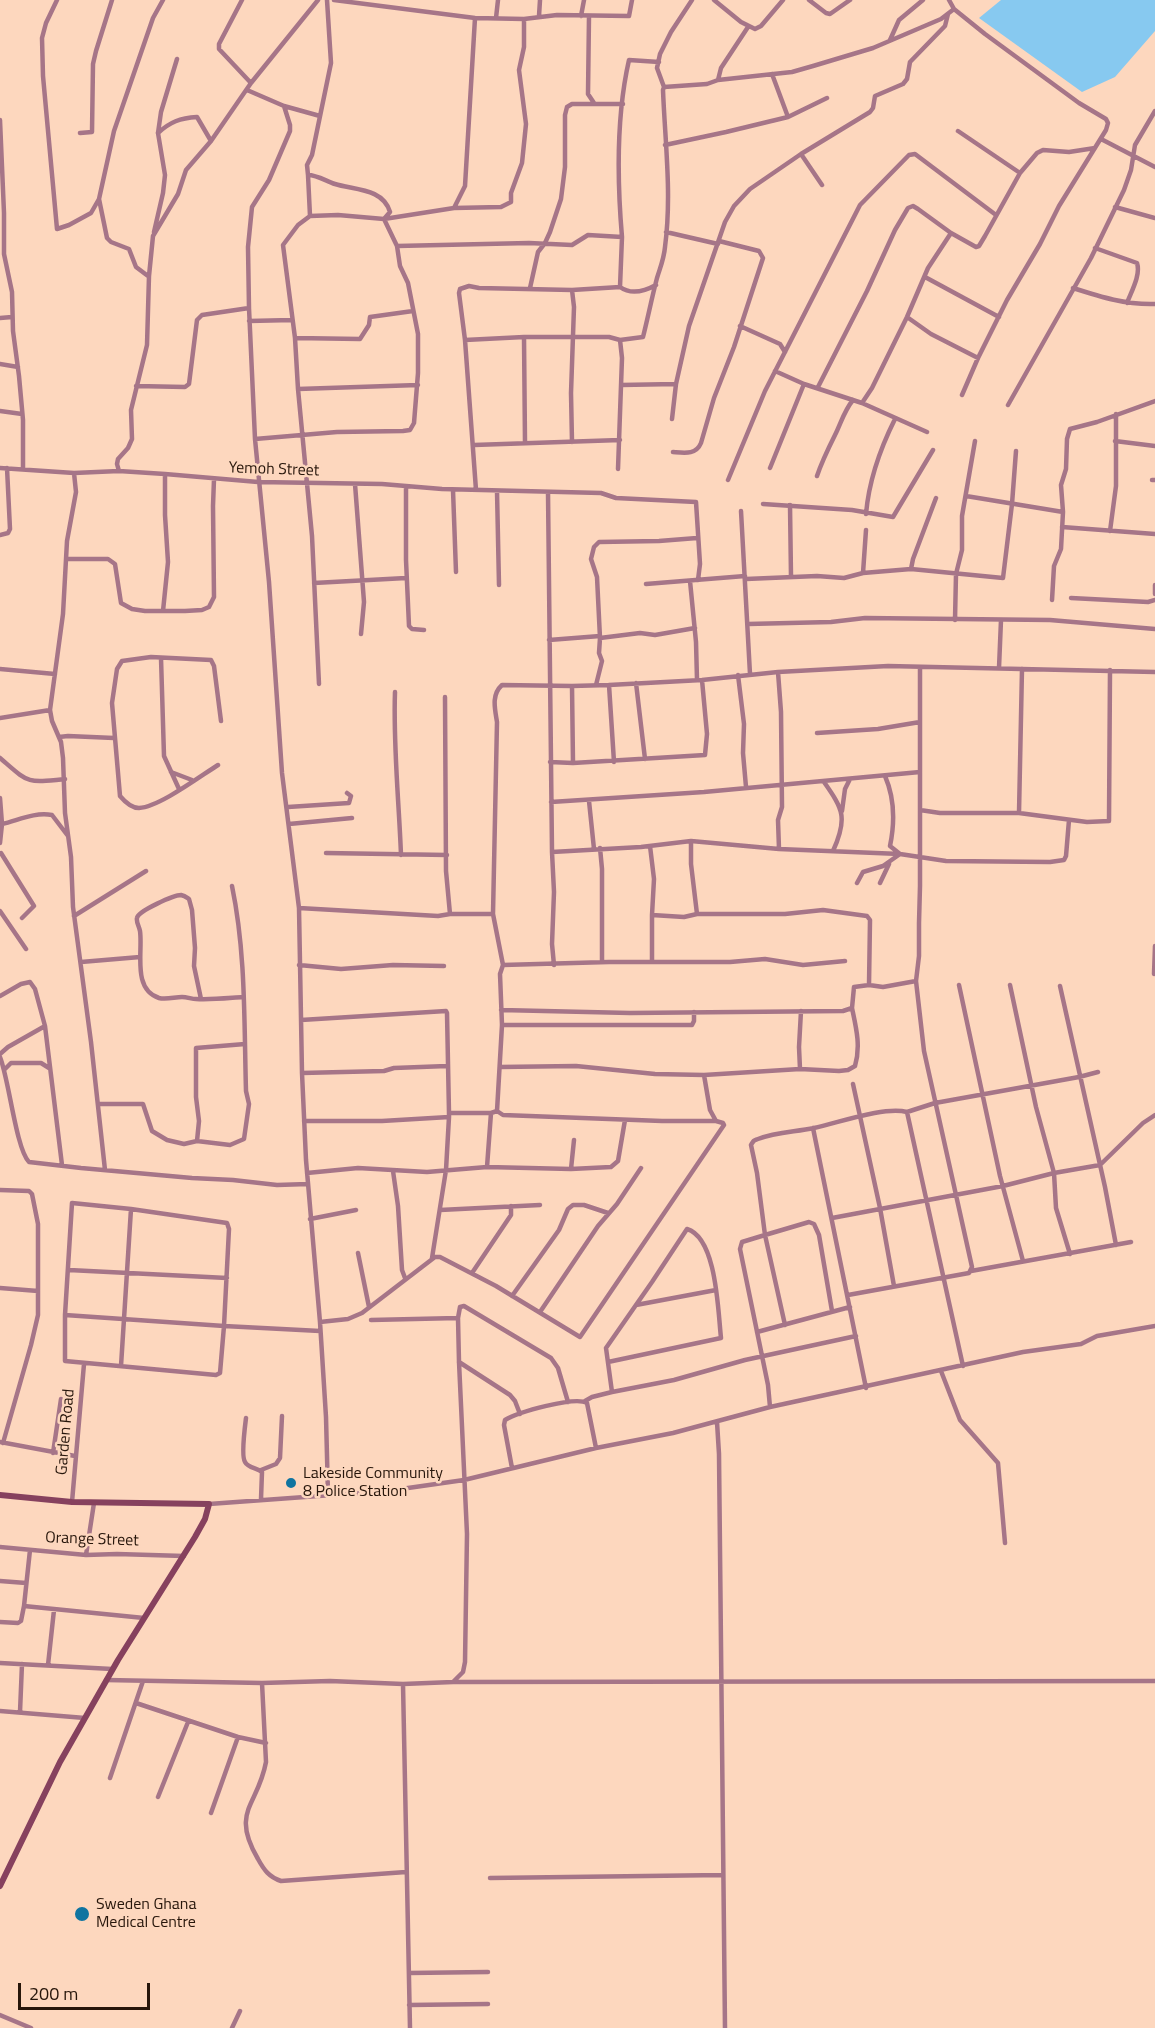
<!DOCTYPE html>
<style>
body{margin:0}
#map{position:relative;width:1155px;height:2028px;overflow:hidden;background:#fdd7be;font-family:"Titillium Web",sans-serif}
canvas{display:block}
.scale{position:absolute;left:18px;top:1983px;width:132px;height:27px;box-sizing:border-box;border:3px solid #27160b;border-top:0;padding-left:8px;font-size:18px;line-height:21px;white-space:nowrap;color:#27160b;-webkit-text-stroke:4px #fdd7be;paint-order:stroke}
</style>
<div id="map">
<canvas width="1155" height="2028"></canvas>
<div class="scale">200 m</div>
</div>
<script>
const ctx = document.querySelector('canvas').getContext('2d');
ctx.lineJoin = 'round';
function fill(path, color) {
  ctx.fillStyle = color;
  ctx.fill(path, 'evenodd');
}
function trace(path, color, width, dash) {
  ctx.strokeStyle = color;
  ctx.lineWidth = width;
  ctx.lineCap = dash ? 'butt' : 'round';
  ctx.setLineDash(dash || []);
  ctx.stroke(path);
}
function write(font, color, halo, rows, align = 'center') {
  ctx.font = font + ' "Titillium Web",sans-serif';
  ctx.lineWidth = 5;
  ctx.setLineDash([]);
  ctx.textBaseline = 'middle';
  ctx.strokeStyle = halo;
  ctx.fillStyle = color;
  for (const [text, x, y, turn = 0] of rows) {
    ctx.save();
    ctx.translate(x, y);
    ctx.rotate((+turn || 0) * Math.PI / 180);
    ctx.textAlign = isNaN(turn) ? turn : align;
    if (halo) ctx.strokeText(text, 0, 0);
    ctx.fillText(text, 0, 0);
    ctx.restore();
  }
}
fill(new Path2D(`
 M1001,0H1155V31L1115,77L1082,92L979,18Z`), '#87c9f0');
trace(new Path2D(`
 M57,0L46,23L42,38L43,76L57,229L69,225L91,213L99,199L114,131L153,18L163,0
 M242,0L219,44V49L251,83
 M334,0L475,18L524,19L557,15L629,16L632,0
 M714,0L741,22L755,29L761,26L783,0
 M809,0L826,13L830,14L850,0
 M949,0L954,9L985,34L1079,103L1106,119L1108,123L1106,130L1059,206L1040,244L1007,300L978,358L962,395
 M539,16L540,0
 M581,16L584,0
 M589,16L588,94L594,103
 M496,18L498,0
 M890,40L899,20L923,0
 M772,74L788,117
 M718,80L721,68L748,27
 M664,87L707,84L718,80L792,72L813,66L873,48L941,19L954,9
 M247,90L284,106L320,116
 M284,106L290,125V131L269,180L252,207L248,247L249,308L255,439L269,582L282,773L299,908L302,1073L306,1160L320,1322L326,1417L328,1495
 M0,120L4,213V254L12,292L13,331L19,376L23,420V468
 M958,131L1020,173
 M80,133L92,132L93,64L96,51L112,0
 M158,133C170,122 180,118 197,117L211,141
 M1101,139L1155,167
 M665,145L726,132L788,117L827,98
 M801,154L822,185
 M308,175L307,165L312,155L331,63L327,0
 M99,199L107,238L111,242L129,249L136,267L148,276
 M1115,207L1155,218
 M454,208L465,186L475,18
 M154,232L163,193L165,175L158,133L161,112L177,59
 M666,232L718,244
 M622,237C617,179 616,117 629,60L659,62
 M397,246L529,243L572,245L588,235L622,237L620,287
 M1095,248L1137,263C1141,275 1131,292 1127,303
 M925,277L999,317
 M530,288L538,252L545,243L550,232L561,199L565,167V115L567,107L572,104H623
 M1073,288C1101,297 1126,305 1155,304
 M572,290L574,307L571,393L572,442
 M907,317L931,334L978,358
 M0,318L12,317
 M249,321L292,320
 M740,326L780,344L785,352
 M524,337L525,443
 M295,338L360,339L369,325L370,317L413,311
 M465,340L524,337H609L620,340L643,337C648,317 652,297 657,278C660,268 664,259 665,247C672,195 665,142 663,90L664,87L657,68L660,54L671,32L692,0
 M0,364L18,367
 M775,371L804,384L862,403L927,432
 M621,385L676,384
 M136,386L185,387L189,384L197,320L202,315L249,308
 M818,387L867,291L895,230L908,208L913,206L918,209L951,233L976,247L979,246L985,236L1020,173L1037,153L1043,150L1069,152L1095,148
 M298,389L418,385
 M862,403L872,388L907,317L928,268L951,233
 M1008,405L1091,258L1124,190L1131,170L1135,145L1155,111
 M0,411L22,414
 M672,419L676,384L689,326L725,222L734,206L750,189L801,154L870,112L873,108L875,96L903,84L907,79L910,62L945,26L948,14
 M255,439L337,432L403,431L410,430L414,423L418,373V334L408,283L400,266L397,246L384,219L390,212C383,188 354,190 335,184C326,181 317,175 308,175L310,216
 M1115,441L1155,446
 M474,445L620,440
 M673,452C685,453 696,455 701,443L714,398L734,347L763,258L759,251L719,241
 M0,468L74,473L119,471L165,474L258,482L382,484L442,489L601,493L616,498L696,502L700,564L698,580
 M770,468L804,384
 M618,469L622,358L620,340
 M119,471L117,464L118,459L128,448L132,439L131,410L147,345L149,276L153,236L178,194L186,170L211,141L251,83L318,0
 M74,473L76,492L67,541L63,614L50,710L52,721L61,742L63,758L65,813L71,857L73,907L91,1042L105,1170
 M817,476C822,461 828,449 835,435C841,423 844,411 853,400
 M728,480L765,391L860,205L909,155L915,154L996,215
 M1152,480H1155
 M355,484L364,602L361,634
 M406,486V560L409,626L412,629L424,630
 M453,490L456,572
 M476,490L465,340L459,293L460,289L469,286L479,288L572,290L620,287C631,295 645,291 656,285
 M497,491L499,585
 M548,492L552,852
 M966,496L1063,512
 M763,504L852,510L893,517L933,450
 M790,505L791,577
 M741,511L750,674
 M866,514C869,479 880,449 895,419
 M1062,527L1155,534
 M1110,531L1116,486V414
 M0,535L8,533L10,529L7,468
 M67,559H108L115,564L121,603L132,609L145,611H185L202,610L209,607L214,597L213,506L214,479
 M911,569L913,559L936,498
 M863,573L866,530
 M746,579L817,576L844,578L863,573L911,569L1003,578L1012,504L1016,451
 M690,581L696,642L697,680
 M314,583L406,578
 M646,584L745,576
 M1155,585V594
 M1071,598L1148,602L1155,600
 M1052,600L1054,566L1061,549L1063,512L1061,485L1066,469L1067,439L1070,429L1097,422L1155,401
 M163,611L168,562L165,515V474
 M955,620L956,574L962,550V516L975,441
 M748,624L831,622L865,618L1050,620L1155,629
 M600,638L640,633L655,635L695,628
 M549,640L600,636
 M161,658L164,756L179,789
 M999,668L1001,620
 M0,669L55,674
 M778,672L781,712L782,807L778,820L779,849
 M738,675L744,724L743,753L746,787
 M636,683L645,759
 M319,684L312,536L298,389L295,338L283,245L298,225L310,216L338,215L384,219L454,208L501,207L511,202V193L522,163L526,124L519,70L524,47V19
 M596,685L602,661L599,653L600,638L597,577L591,559L594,547L599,542L659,541L697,538
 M609,685L614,762
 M572,686L573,763
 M395,692C393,746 399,801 401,855
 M445,697L446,871L450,914
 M0,718L50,710
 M817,733L878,729L920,722
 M59,737L68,736L114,738
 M0,758C29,783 25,783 65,779
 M550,762L573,763L705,755L707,734L702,680
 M218,765C199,777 159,807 139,808C131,808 125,802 120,796L112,703L117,669L122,661L151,657L211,660L214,666L221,721
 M171,772L192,780
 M824,782C843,809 848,818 833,851
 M0,798L2,824L0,843
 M589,801L594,849
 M551,802L704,792L920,772
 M288,807L349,803L351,796L347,793
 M920,810L940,813H1019L1087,822L1109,821L1110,670
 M842,811L845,789L850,779
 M1019,813L1022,669
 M2,824C19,820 34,812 52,815L68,836
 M289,824L352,818
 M691,841V864L697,914
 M650,846L654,879L652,915V962
 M600,848L602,869V962
 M1,853L34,906L22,918
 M326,853L447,855
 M857,883L863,872L883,866L900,854L890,846C895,822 895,799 885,776
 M880,883L889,864
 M299,908L438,916L450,914H493
 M0,911L26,949
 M652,915L684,917L697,914H785L823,910L867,916L870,920L869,985L883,987L916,981
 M74,916L146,871
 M81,962L140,957
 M299,965L341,969L393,965L444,966
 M503,965L609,962H730L765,959L803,965L845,961
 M554,965L552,944L554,892L552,852L641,847L691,841L779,849L900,854L946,861L1050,862L1064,860L1066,856L1069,820
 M1154,974L1155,946
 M959,985L1000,1176L1023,1261
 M1010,985L1036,1107L1054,1173L1056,1208L1070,1254
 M1060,986L1105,1187L1116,1245
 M0,996L21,984L30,982L35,989L45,1026L62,1165
 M201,999L194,966L195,948L192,910L189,899C186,897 185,896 181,895C174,895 138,911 137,918C136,922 139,926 140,931C143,952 132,989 159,998C166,1000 175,997 182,997C187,997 192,999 196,999C211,1000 228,998 243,997
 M501,1010L630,1013L843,1011L852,1008L854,987L869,985
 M301,1020L446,1011L447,1013L449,1113
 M502,1025H692L694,1021V1012
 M0,1054L8,1047L45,1026
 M0,1057C9,1079 16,1149 29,1162L81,1168L192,1178L233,1180L277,1185L308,1184
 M500,1067L576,1066L655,1074L704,1075L800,1069L839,1071L848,1070L855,1066C861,1046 856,1027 852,1008
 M5,1069L11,1063H41L49,1068
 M800,1069L799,1047L801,1011
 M302,1073L384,1071L394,1068L447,1066
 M704,1075L710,1110L716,1121
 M853,1084L880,1208L894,1286
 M98,1104H143L152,1131L167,1140L184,1144L197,1141L230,1145L244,1139L249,1104L246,1091C244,1023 246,953 232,886
 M497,1111L502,1025L500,974L503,965L493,914L497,722C495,709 491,695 502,685L572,686L609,685L702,680L778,672L888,666L1155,672
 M907,1112L935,1103L1079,1077L1098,1072
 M304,1121H382L449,1117V1113H491L497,1111L503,1115L662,1121H716L723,1123L724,1125L580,1337L496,1286L440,1257H435L362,1313L348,1319L320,1322
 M813,1128L866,1388
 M197,1141L199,1121L196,1097V1048L245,1044
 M487,1167L491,1113
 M571,1169L574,1140
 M393,1171L398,1206L402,1270L405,1278
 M307,1173L358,1168L427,1172L487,1167L571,1169L611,1167L618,1161L625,1120
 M0,1190L29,1191L32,1194L38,1224V1315L31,1345L3,1443
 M72,1203L131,1209L227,1223L229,1229L224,1326L220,1373L216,1375L65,1361V1315Z
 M440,1210L540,1205
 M832,1218L1003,1186L1054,1173L1100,1165L1143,1123L1155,1115
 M310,1219L356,1210
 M358,1253L369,1307
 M432,1258L446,1170L449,1117
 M69,1270L227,1278
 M971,1271L1131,1242
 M472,1273L511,1215V1206
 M0,1288L38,1291
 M848,1295L969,1273L972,1267L924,1051L916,981L919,956V923L920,886V667
 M512,1296L559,1230L568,1209L573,1205H584L608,1213
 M636,1305L716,1290
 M540,1312L598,1226L617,1204L641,1168
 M65,1315L224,1326L320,1331
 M371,1320L458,1318
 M785,1325L765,1235L809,1222L814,1224L819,1235L832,1311
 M757,1332L850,1307
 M459,1362L510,1395L515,1401L520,1414
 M608,1362L721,1338C718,1312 717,1238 687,1229L652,1282L606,1348L612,1392
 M121,1366L131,1209
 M941,1371L960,1420L998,1463L1005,1543
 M585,1401L592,1397L612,1392L674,1380L745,1360L856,1336
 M770,1407L768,1385L740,1249L742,1242L765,1235L757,1173L751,1145C754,1140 753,1141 758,1139C776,1132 795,1132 814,1128C838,1123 884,1106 907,1112L963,1366
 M246,1418C245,1426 241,1456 245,1462C248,1468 257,1468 262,1472L261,1499
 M717,1422L719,1454L725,2028
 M0,1442L75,1456
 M53,1453L61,1399
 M512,1468L504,1425L505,1420C518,1412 575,1396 587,1403L596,1448
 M261,1470L276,1464L280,1458L282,1416
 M72,1502L84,1364
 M209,1504L387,1491L464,1480L596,1448L673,1433L770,1407L1023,1352L1081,1344L1097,1336L1155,1326
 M0,1547L86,1555L117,1554L184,1556
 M86,1555L94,1503
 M0,1581L26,1583
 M24,1606L30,1550
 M0,1622L18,1623L21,1621L24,1606L144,1618
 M0,1663L112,1669
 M48,1665L54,1610
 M106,1680L262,1683L330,1681L403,1684L453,1682L463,1672L465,1662L467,1534L459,1362L458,1318L460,1307L464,1306L551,1358L558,1368L568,1402
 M453,1682L1155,1681
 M262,1683L266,1762C258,1806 230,1811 258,1859C264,1870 269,1877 281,1881L406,1872
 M403,1684L410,2028
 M136,1703L238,1737L266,1743
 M0,1711L85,1718
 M20,1712L22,1664
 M110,1778L143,1681
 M158,1797L188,1722
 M211,1813L238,1737
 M490,1878L723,1875
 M409,1973L488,1972
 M409,2005L488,2004
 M0,2015L31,2028
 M232,2028L240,2011`), '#a67588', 4.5);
trace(new Path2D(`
 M0,1495L72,1502L209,1504L205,1519L195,1537L118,1660L60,1762L0,1886`), '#86415e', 6);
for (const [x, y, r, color] of [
 [291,1483,6,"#0f74a0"],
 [82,1914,8,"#0f74a0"]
]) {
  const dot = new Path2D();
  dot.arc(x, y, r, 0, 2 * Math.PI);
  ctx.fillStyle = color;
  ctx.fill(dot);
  trace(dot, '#fdd7be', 2);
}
write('16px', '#27160b', '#fdd7be', [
 ["Yemoh Street",274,470,2],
 ["Garden Road",66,1432,-85],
 ["Orange Street",92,1540,2]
]);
write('16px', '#27160b', '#fdd7be', [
 ["Lakeside Community",303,1474],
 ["8 Police Station",303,1492],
 ["Sweden Ghana",96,1905],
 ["Medical Centre",96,1923]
], 'left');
</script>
